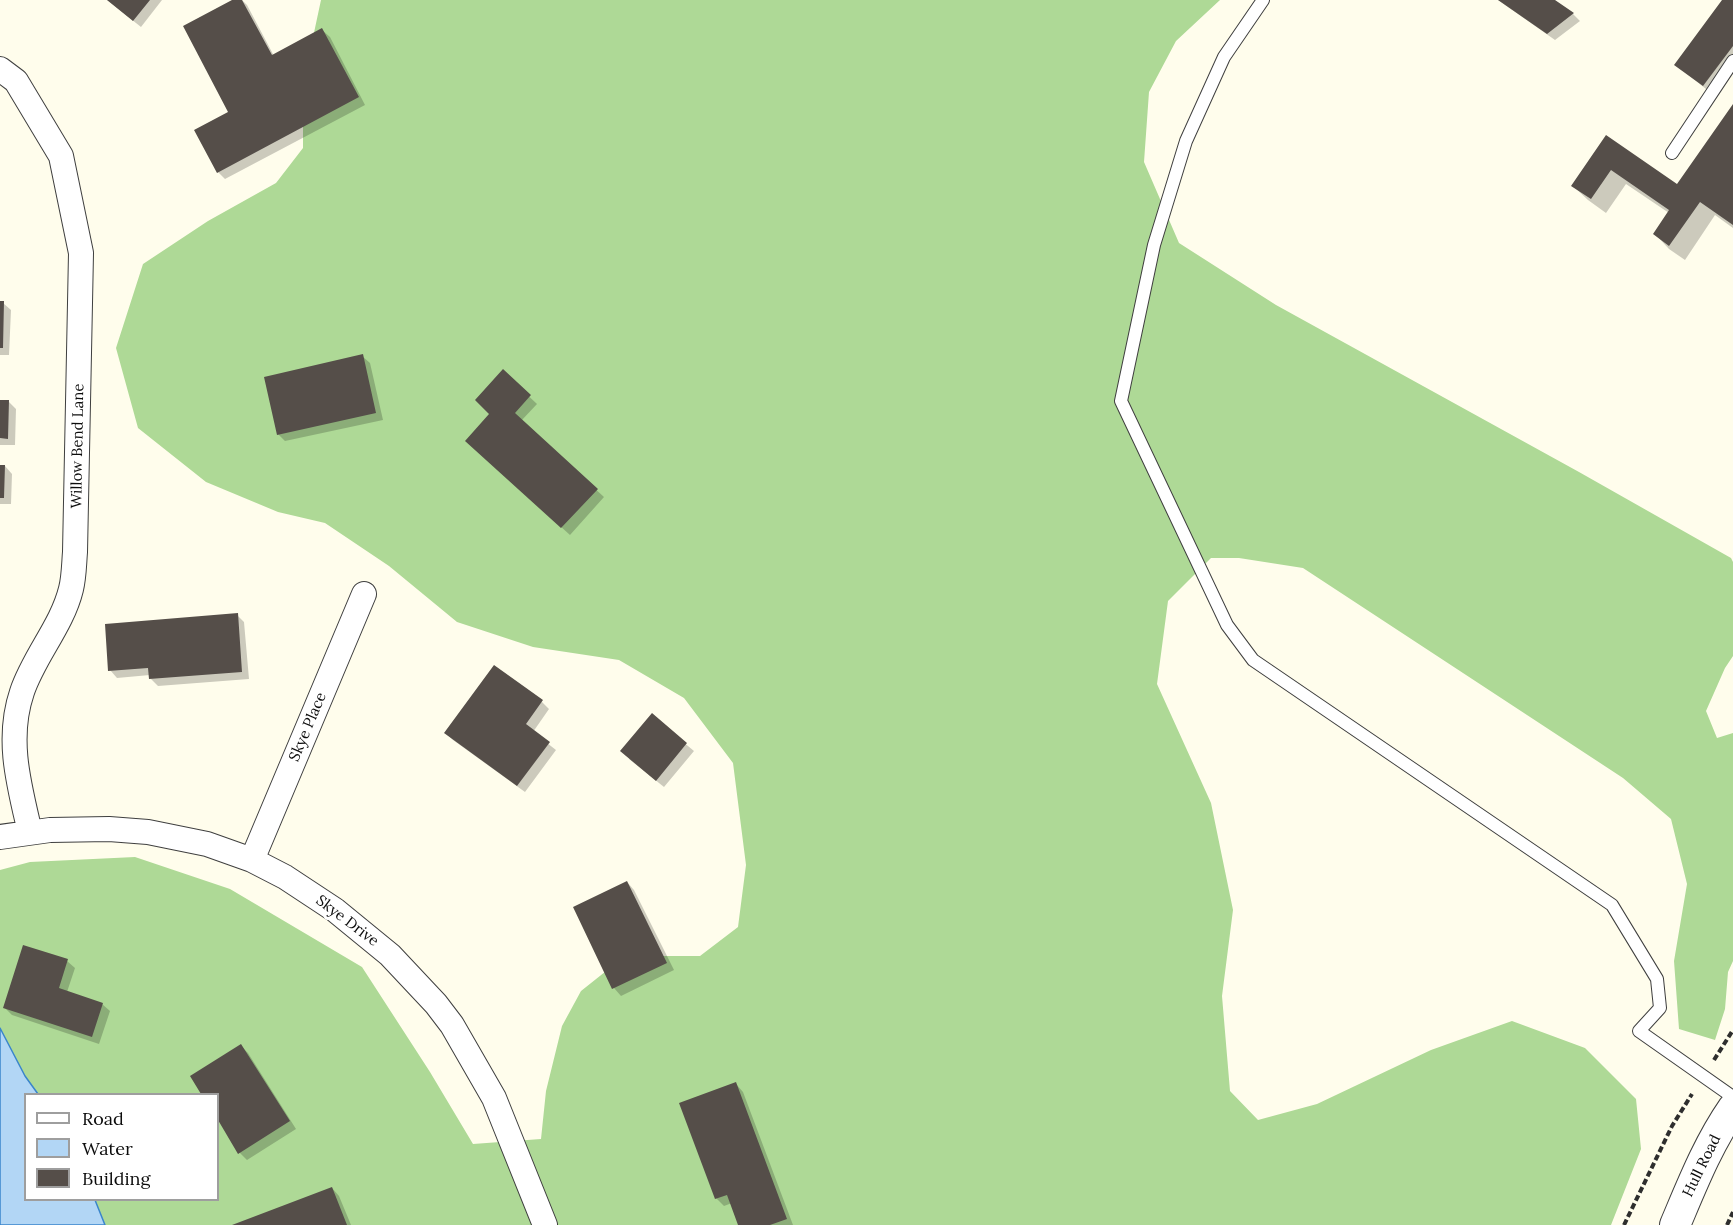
<!DOCTYPE html>
<style>
body{margin:0}
#map{position:relative;width:1733px;height:1225px;overflow:hidden;background:#fffdec;font-family:Lora,serif}
canvas{display:block}
.legend{position:absolute;left:24px;top:1093px;width:195px;height:108px;box-sizing:border-box;background:#fff;border:2px solid #9e9e9e;margin:0;padding:8px 10px;list-style:none;font-size:18px;color:#0c0c0c}
.legend li{display:flex;align-items:center;gap:12px;height:30px}
.legend b{width:30px;border:2px solid #9e9e9e}
</style>
<div id="map">
<canvas width="1733" height="1225"></canvas>
<ul class="legend">
<li><b style="height:8px;background:#fff"></b>Road</li>
<li><b style="height:16px;background:#b2d6f5"></b>Water</li>
<li><b style="height:16px;background:#554e49"></b>Building</li>
</ul>
</div>
<script>
const ctx = document.querySelector('canvas').getContext('2d');
ctx.lineJoin = 'round';
function fill(path, color) {
  ctx.fillStyle = color;
  ctx.fill(path, 'evenodd');
}
function trace(path, color, width, dash) {
  ctx.strokeStyle = color;
  ctx.lineWidth = width;
  ctx.lineCap = dash ? 'butt' : 'round';
  ctx.setLineDash(dash || []);
  ctx.stroke(path);
}
function write(font, color, halo, rows, align = 'center') {
  ctx.font = font + ' Lora,serif';
  ctx.lineWidth = 6;
  ctx.setLineDash([]);
  ctx.textBaseline = 'middle';
  ctx.strokeStyle = halo;
  ctx.fillStyle = color;
  for (const [text, x, y, turn = 0] of rows) {
    ctx.save();
    ctx.translate(x, y);
    ctx.rotate((+turn || 0) * Math.PI / 180);
    ctx.textAlign = isNaN(turn) ? turn : align;
    if (halo) ctx.strokeText(text, 0, 0);
    ctx.fillText(text, 0, 0);
    ctx.restore();
  }
}
fill(new Path2D(`
 M321,0H1220L1176,41L1149,92L1144,162L1179,243L1276,305L1579,472L1731,558L1733,562V656L1725,668L1706,711L1717,738L1733,733V961L1728,972L1725,1009L1715,1040L1679,1029L1674,961L1687,884L1671,819L1623,778L1303,568L1239,558H1211L1168,601L1157,684L1211,803L1233,910L1222,996L1230,1091L1258,1120L1317,1104L1431,1050L1512,1021L1585,1048L1636,1099L1641,1149L1611,1225H105L95,1200H218V1094H38L25,1076L0,1028V870L30,862L135,857L230,889L362,967L430,1072L473,1144L541,1139L546,1091L562,1026L581,991L625,956H700L738,927L746,865L733,763L684,698L619,660L533,647L457,622L389,566L325,523L278,512L206,482L138,428L116,348L143,264L208,221L276,183L303,148V84Z`), '#aed996');
const water = new Path2D(`
 M0,1028L25,1076L38,1094H26V1200H95L105,1225H0Z`);
fill(water, '#b2d6f5');
trace(water, '#3a85cb', 1.5);
fill(new Path2D(`
 M107,0H162L141,27Z
 M235,0H242L247,5L274,56L322,30L330,37L365,105L225,179L218,172L231,112Z
 M1498,0H1553L1573,14L1580,21L1555,40Z
 M1724,0H1733V63L1711,93L1676,65Z
 M1733,107V228L1715,215L1685,260L1669,249L1655,234L1669,213L1626,184L1606,213L1588,200L1573,186L1606,137L1677,186Z
 M0,303H3L11,310L9,355H0Z
 M362,356L370,363L383,420L285,441L278,434Z
 M503,372L537,404L521,421L604,497L570,535L474,448L491,414Z
 M0,401L9,402L16,409L15,445H0Z
 M0,466H5L12,474L11,504H0Z
 M237,615L244,622L249,679L158,686L150,678V675L117,678L110,670Z
 M494,667L542,702L549,709L533,732L556,750L525,792L453,740L446,733Z
 M652,716L694,751L664,787L629,759Z
 M627,882L634,890L674,970L621,996L614,988L575,907Z
 M67,961L75,968L67,992L102,1004L110,1011L99,1044L12,1015L5,1008Z
 M241,1046L248,1053L296,1129L247,1160L240,1153L218,1117V1094H203L192,1076Z
 M736,1084L743,1092L793,1225H740L732,1203L724,1206L716,1198Z
 M332,1188L339,1196L351,1225H236Z`), '#0003');
fill(new Path2D(`
 M107,0H150L133,21Z
 M232,0H242L272,55L322,28L359,97L217,173L194,130L228,112L183,26Z
 M1498,0H1555L1574,13L1547,34Z
 M1722,0H1733V46L1703,86L1674,65Z
 M1733,104V225L1700,202L1669,246L1653,234L1669,210L1611,170L1591,199L1571,186L1606,135L1677,184Z
 M0,301H4L3,348H0Z
 M363,354L376,413L277,435L264,377Z
 M503,369L531,395L515,413L598,489L561,528L465,441L489,414L475,400Z
 M0,400H9L8,439L0,438Z
 M0,465H5L4,498H0Z
 M238,613L242,672L149,679L148,668L108,671L105,624Z
 M494,665L543,700L526,724L550,742L517,786L444,733Z
 M652,713L687,743L656,781L620,751Z
 M627,881L667,963L612,989L573,907Z
 M23,945L68,959L59,988L103,1003L92,1037L3,1008Z
 M241,1044L290,1121L238,1154L218,1120V1094H201L190,1076Z
 M736,1082L787,1219L770,1225H738L727,1195L715,1199L679,1103Z
 M332,1187L347,1225H232Z`), '#554e49');
const service = new Path2D(`
 M1263,0L1224,57L1186,141L1154,245L1121,401L1227,625L1253,660L1612,905L1657,979L1660,1008L1639,1031L1733,1097
 M1672,153L1733,61`);
const minor = new Path2D(`
 M0,69L16,81L61,156L81,253L75,552C74,564 74,577 71,589C62,626 34,656 22,692C6,739 19,785 30,832
 M0,837L50,830L109,829L148,832L207,844L252,860L285,877L335,910L390,955L436,1004L452,1025L494,1098L545,1225
 M252,860L364,594`);
const tertiary = new Path2D(`
 M1675,1225C1692,1185 1708,1144 1733,1108`);
trace(service, '#3f3f3f', 14);
trace(minor, '#3f3f3f', 26);
trace(tertiary, '#3f3f3f', 32);
trace(new Path2D(`
 M1714,1060L1733,1030
 M1624,1225L1672,1126L1692,1094
 M1727,1225L1733,1212`), '#2e2e2e', 4, [6, 3]);
trace(service, '#fff', 12);
trace(minor, '#fff', 24);
trace(tertiary, '#fff', 30);
write('15px', '#0c0c0c', '#fff', [
 ["Willow Bend Lane",78,446,-89],
 ["Skye Place",308,727,-67],
 ["Skye Drive",347,921,37],
 ["Hull Road",1702,1166,-64]
]);
</script>
